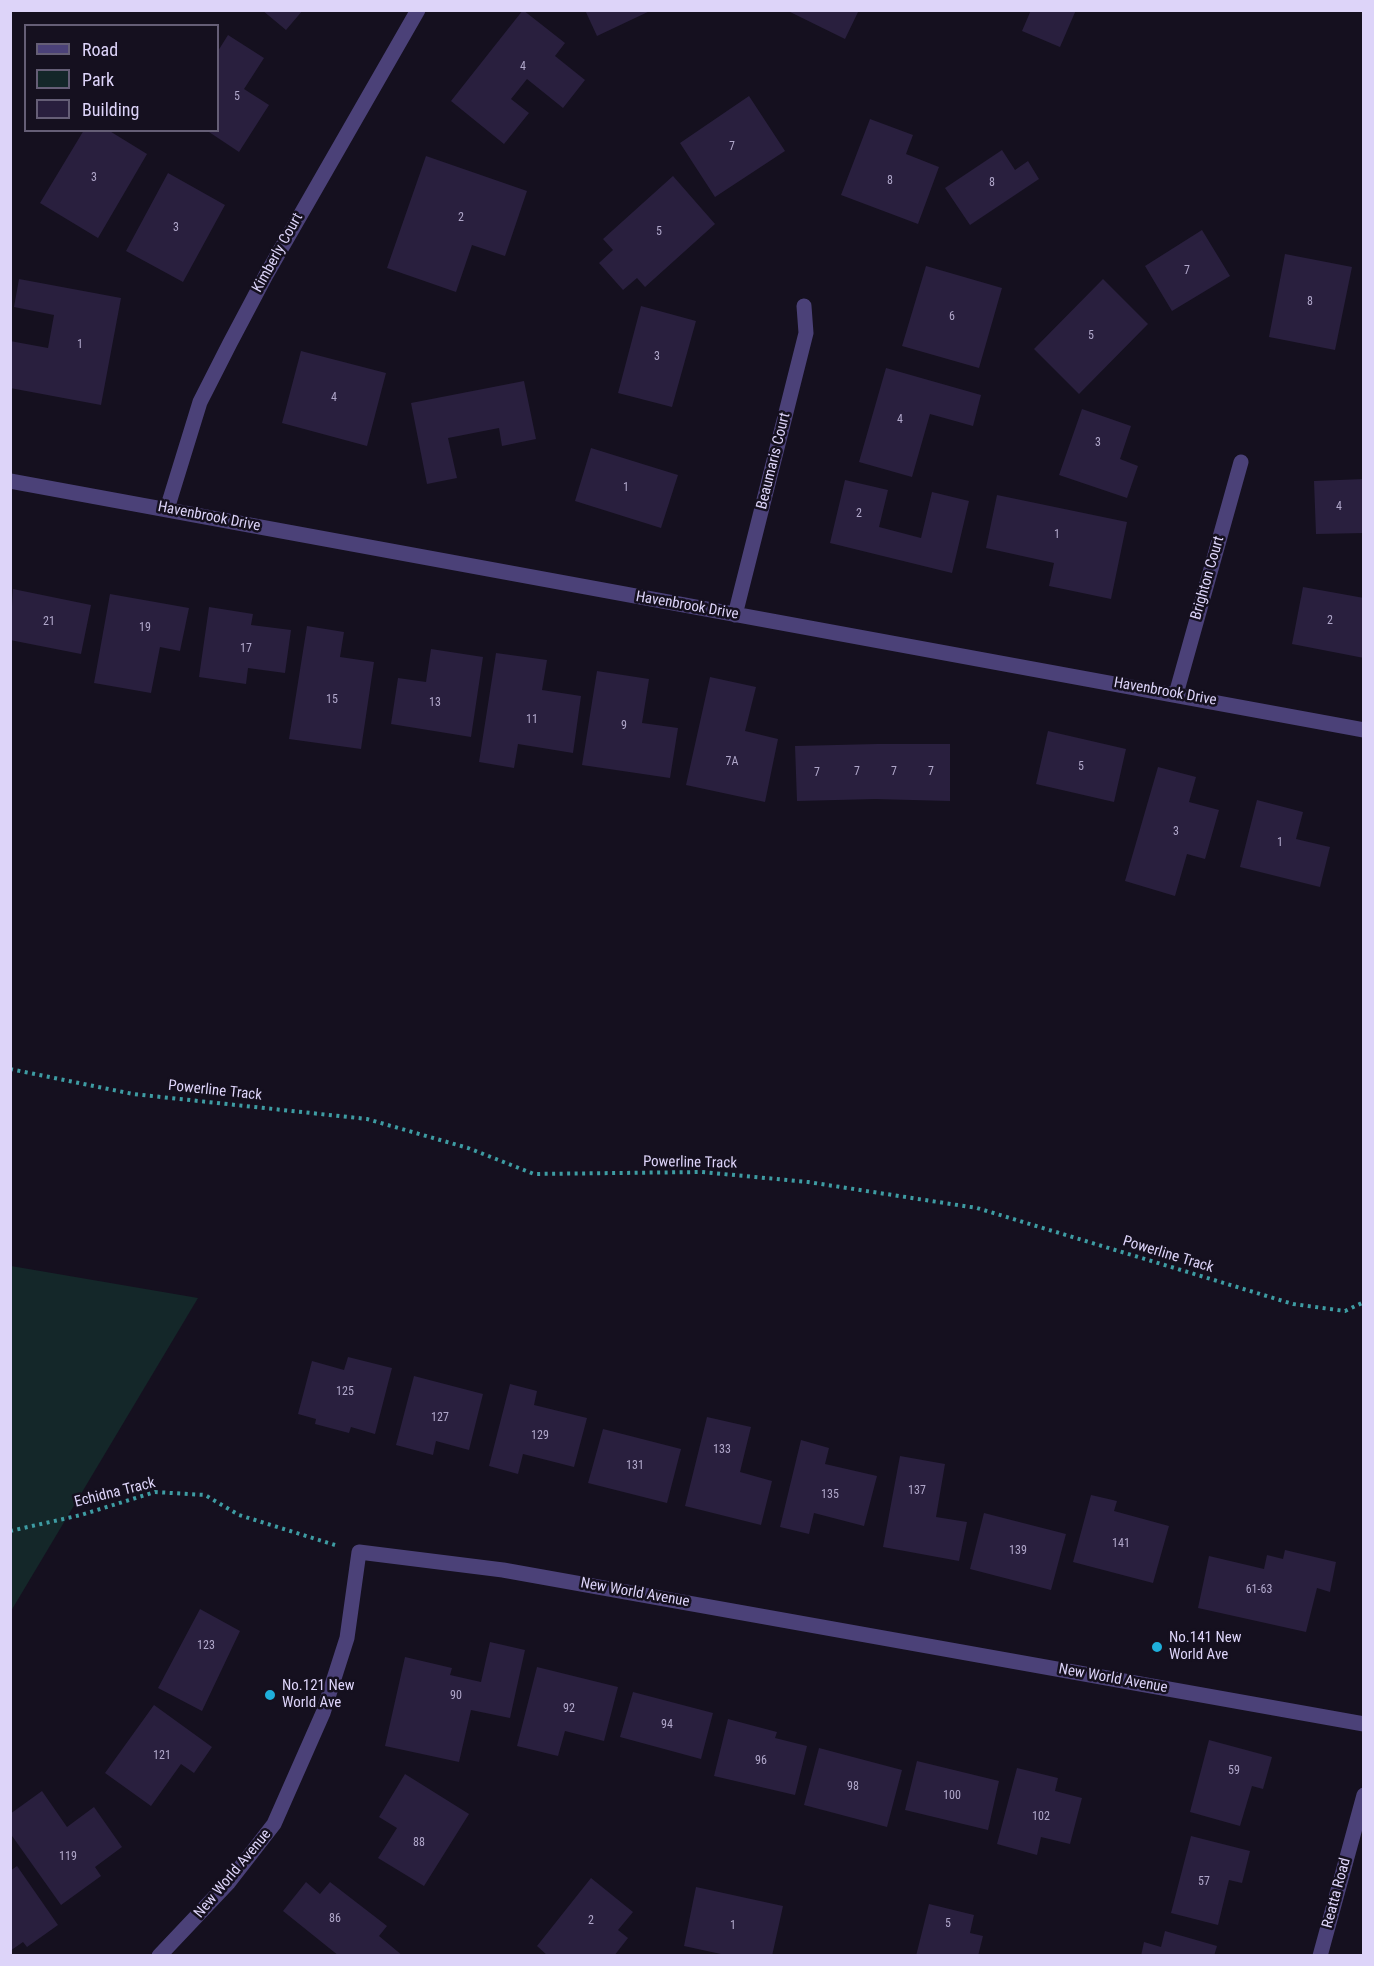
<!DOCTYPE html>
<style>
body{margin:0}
#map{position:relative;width:1374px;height:1966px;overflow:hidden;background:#15101f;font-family:"Roboto Condensed",sans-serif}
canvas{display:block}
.frame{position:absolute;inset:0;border:12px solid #ddd4f9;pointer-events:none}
.legend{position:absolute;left:24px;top:24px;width:195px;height:108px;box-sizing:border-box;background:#15101f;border:2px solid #655e76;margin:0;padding:8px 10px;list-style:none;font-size:18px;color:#ddd4f9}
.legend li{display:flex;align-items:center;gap:12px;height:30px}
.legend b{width:30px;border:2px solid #655e76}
</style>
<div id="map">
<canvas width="1374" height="1966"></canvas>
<div class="frame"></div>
<ul class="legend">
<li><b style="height:8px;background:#4b4178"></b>Road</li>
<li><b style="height:16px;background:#142729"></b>Park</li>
<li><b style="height:16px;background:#291f3e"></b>Building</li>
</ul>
</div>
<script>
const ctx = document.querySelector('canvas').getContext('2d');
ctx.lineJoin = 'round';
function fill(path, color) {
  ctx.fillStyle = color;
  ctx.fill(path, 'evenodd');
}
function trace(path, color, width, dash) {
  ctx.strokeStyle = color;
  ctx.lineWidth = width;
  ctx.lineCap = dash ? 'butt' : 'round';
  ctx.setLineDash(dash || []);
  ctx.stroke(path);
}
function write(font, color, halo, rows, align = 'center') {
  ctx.font = font + ' "Roboto Condensed",sans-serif';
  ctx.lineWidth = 5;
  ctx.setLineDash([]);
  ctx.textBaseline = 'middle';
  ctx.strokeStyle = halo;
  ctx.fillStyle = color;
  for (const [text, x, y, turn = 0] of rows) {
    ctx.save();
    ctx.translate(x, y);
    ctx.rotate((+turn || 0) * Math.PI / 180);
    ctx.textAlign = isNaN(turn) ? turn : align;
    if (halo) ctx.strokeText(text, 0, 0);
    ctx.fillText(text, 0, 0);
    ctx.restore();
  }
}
fill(new Path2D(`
 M11,1266L198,1298L11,1611L10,1266Z`), '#142729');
fill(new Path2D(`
 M262,10H303L286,30Z
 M523,10L565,43L555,56L585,80L563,108L527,79L511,99L529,113L504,144L451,101Z
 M585,10H652L597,36Z
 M786,10H859L845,39Z
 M1031,10H1076L1060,47L1022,31Z
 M228,35L264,58L244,89L269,105L239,152L206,130H218V51Z
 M749,96L785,151L715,197L680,143Z
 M870,119L913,135L906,154L939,167L918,224L841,195Z
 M84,130H108L147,154L98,238L40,203Z
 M1002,150L1015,170L1028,161L1039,179L970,225L945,188Z
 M426,156L527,191L505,256L472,245L456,292L387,268Z
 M168,173L225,205L183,282L126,251Z
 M673,176L715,224L645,287L637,278L623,290L599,263L613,250L603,239Z
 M1202,230L1230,276L1172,311L1145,266Z
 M1285,254L1352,267L1335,350L1269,337Z
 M926,266L1002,288L979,368L902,346Z
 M19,279L121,298L101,405L10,388V341L48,348L54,315L14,307Z
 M1103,279L1148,324L1079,394L1034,349Z
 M641,306L696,321L672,407L618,393Z
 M301,351L386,373L367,446L282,423Z
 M886,368L981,395L973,426L930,414L912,477L859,462Z
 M524,381L536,439L502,446L499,428L448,438L457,478L427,484L411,403Z
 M1082,409L1131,426L1120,459L1138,466L1127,498L1059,475Z
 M591,448L678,475L661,528L575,501Z
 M1364,479V533L1316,534L1314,481Z
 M845,480L888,490L879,527L921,538L932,492L969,501L952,573L830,543Z
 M997,495L1127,522L1111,599L1049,586L1054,563L986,548Z
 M1303,587L1364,598V658L1292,644Z
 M13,589L91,605L81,654L10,640Z
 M110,594L189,608L180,651L160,647L151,693L94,683Z
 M209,607L253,614L251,625L291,630L285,673L248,668L246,684L199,677Z
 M307,626L344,632L340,657L374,662L361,749L289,739Z
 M431,649L483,657L471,737L391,724L398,678L426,682Z
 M496,653L547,660L542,690L581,696L573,753L518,744L514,768L479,762Z
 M597,671L649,679L642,723L678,728L670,778L582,765Z
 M710,677L756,687L745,731L778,739L765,802L686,785Z
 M1048,731L1126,749L1114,802L1036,784Z
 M877,744H950V801L875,799L797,801L795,746Z
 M1158,767L1196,777L1189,802L1219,810L1205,859L1187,854L1175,896L1125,881Z
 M1257,800L1303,812L1296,839L1330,847L1320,887L1240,867Z
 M348,1357L392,1368L375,1434L351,1427L349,1433L315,1424L316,1419L298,1414L312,1361L344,1370Z
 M414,1376L483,1394L469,1450L436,1441L433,1455L396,1445Z
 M510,1384L537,1391L534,1405L587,1418L574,1467L523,1454L518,1474L489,1466Z
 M707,1417L751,1427L740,1472L772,1481L761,1525L685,1506Z
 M603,1429L681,1449L667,1503L588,1483Z
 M801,1440L829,1448L825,1464L877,1476L864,1526L814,1513L809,1534L780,1527Z
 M900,1456L945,1464L936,1517L967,1522L959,1561L883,1547Z
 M1091,1495L1117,1501L1114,1511L1169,1526L1153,1583L1073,1562Z
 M984,1513L1066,1534L1051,1590L970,1569Z
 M1285,1550L1336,1562L1330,1592L1317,1588L1306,1632L1198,1608L1209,1556L1264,1569L1267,1555L1283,1559Z
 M200,1609L240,1631L202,1711L158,1688Z
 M490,1642L525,1650L510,1718L471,1710L459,1762L385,1746L405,1657L452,1668L450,1675L481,1682Z
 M537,1667L618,1687L604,1741L565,1731L558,1756L517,1746Z
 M633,1692L713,1713L701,1759L620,1737Z
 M154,1705L212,1747L194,1773L181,1764L151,1806L105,1773Z
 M728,1719L777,1732L775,1738L807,1746L795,1795L714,1776Z
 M1209,1740L1272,1757L1263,1789L1252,1786L1240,1826L1190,1812Z
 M819,1748L902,1770L887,1827L804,1805Z
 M917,1761L999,1781L988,1830L905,1810Z
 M1017,1768L1058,1778L1055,1791L1082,1798L1070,1844L1041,1837L1037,1855L997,1844Z
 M405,1774L469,1814L424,1886L378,1858L397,1828L379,1817Z
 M42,1791L67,1827L94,1807L122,1847L95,1867L101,1876L61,1905L10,1833V1814Z
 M1191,1836L1250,1851L1242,1883L1229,1880L1218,1925L1171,1913Z
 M17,1866L58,1925L27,1947L23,1942L10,1951V1871Z
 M591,1878L633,1912L618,1930L628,1938L614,1956H548L537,1946Z
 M306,1882L320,1894L330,1882L387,1926L379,1936L403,1956H339L283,1911Z
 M696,1887L783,1906L772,1956H730L684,1946Z
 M929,1904L974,1915L970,1933L983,1936L978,1956H916Z
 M1165,1931L1217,1946L1214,1956H1141L1144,1942L1161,1947Z`), '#291f3e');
trace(new Path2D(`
 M10,1069L133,1094L367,1119L468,1148L534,1174L702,1172L808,1182L977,1208L1293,1304L1345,1311L1364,1302
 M10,1531L81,1515L155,1492L205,1495L239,1515L335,1545`), '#3e9ca3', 4, [3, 4.5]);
trace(new Path2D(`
 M10,481L1364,730
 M167,509L200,402L230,343L266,275L418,10
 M735,615L806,333L804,306
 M1176,694L1241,462
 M159,1956L229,1882L274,1824L323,1713L347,1638L359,1552L503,1570L1364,1724
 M1320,1956L1364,1795`), '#4b4178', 15);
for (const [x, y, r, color] of [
 [1157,1647,6,"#1fafdb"],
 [270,1695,6,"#1fafdb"]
]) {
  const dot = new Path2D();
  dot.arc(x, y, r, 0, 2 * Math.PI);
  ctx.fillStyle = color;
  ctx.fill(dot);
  trace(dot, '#15101f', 2);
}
write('12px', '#b0a7ca', null, [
 ["4",523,67],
 ["5",237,97],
 ["7",732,147],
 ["3",94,178],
 ["8",890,181],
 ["8",992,183],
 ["2",461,218],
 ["3",176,228],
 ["5",659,232],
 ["7",1187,271],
 ["8",1310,302],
 ["6",952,317],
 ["5",1091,336],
 ["1",80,345],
 ["3",657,357],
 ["4",334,398],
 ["4",900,420],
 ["3",1098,443],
 ["1",626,488],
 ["4",1339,507],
 ["2",859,514],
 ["1",1057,535],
 ["2",1330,621],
 ["21",49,622],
 ["19",145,628],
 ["17",246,649],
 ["15",332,700],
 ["13",435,703],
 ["11",532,720],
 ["9",624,726],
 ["7A",732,762],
 ["5",1081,767],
 ["7",857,772],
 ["7",894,772],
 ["7",931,772],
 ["7",817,773],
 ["3",1176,832],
 ["1",1280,843],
 ["125",345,1392],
 ["127",440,1418],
 ["129",540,1436],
 ["133",722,1450],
 ["131",635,1466],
 ["137",917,1491],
 ["135",830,1495],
 ["141",1121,1544],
 ["139",1018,1551],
 ["61-63",1259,1590],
 ["123",206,1646],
 ["90",456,1696],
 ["92",569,1709],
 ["94",667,1725],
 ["121",162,1756],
 ["96",761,1761],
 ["59",1234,1771],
 ["98",853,1787],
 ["100",952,1796],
 ["102",1041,1817],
 ["88",419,1843],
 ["119",68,1857],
 ["57",1204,1882],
 ["86",335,1919],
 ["2",591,1921],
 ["5",948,1924],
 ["1",733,1926]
]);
write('15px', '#ddd4f9', '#15101f', [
 ["Kimberly Court",278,253,-61],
 ["Beaumaris Court",774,461,-76],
 ["Havenbrook Drive",209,517,11],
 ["Brighton Court",1208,578,-74],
 ["Havenbrook Drive",687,606,10],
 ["Havenbrook Drive",1165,692,10],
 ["Powerline Track",215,1091,6],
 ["Powerline Track",690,1163,1],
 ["Powerline Track",1168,1255,17],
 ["Echidna Track",115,1493,-14],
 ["New World Avenue",635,1593,10],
 ["New World Avenue",1113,1679,10],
 ["New World Avenue",233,1874,-50],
 ["Reatta Road",1337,1893,-75]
]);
write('15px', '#ddd4f9', '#15101f', [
 ["No.141 New",1169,1638],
 ["World Ave",1169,1655],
 ["No.121 New",282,1686],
 ["World Ave",282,1703]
], 'left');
</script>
